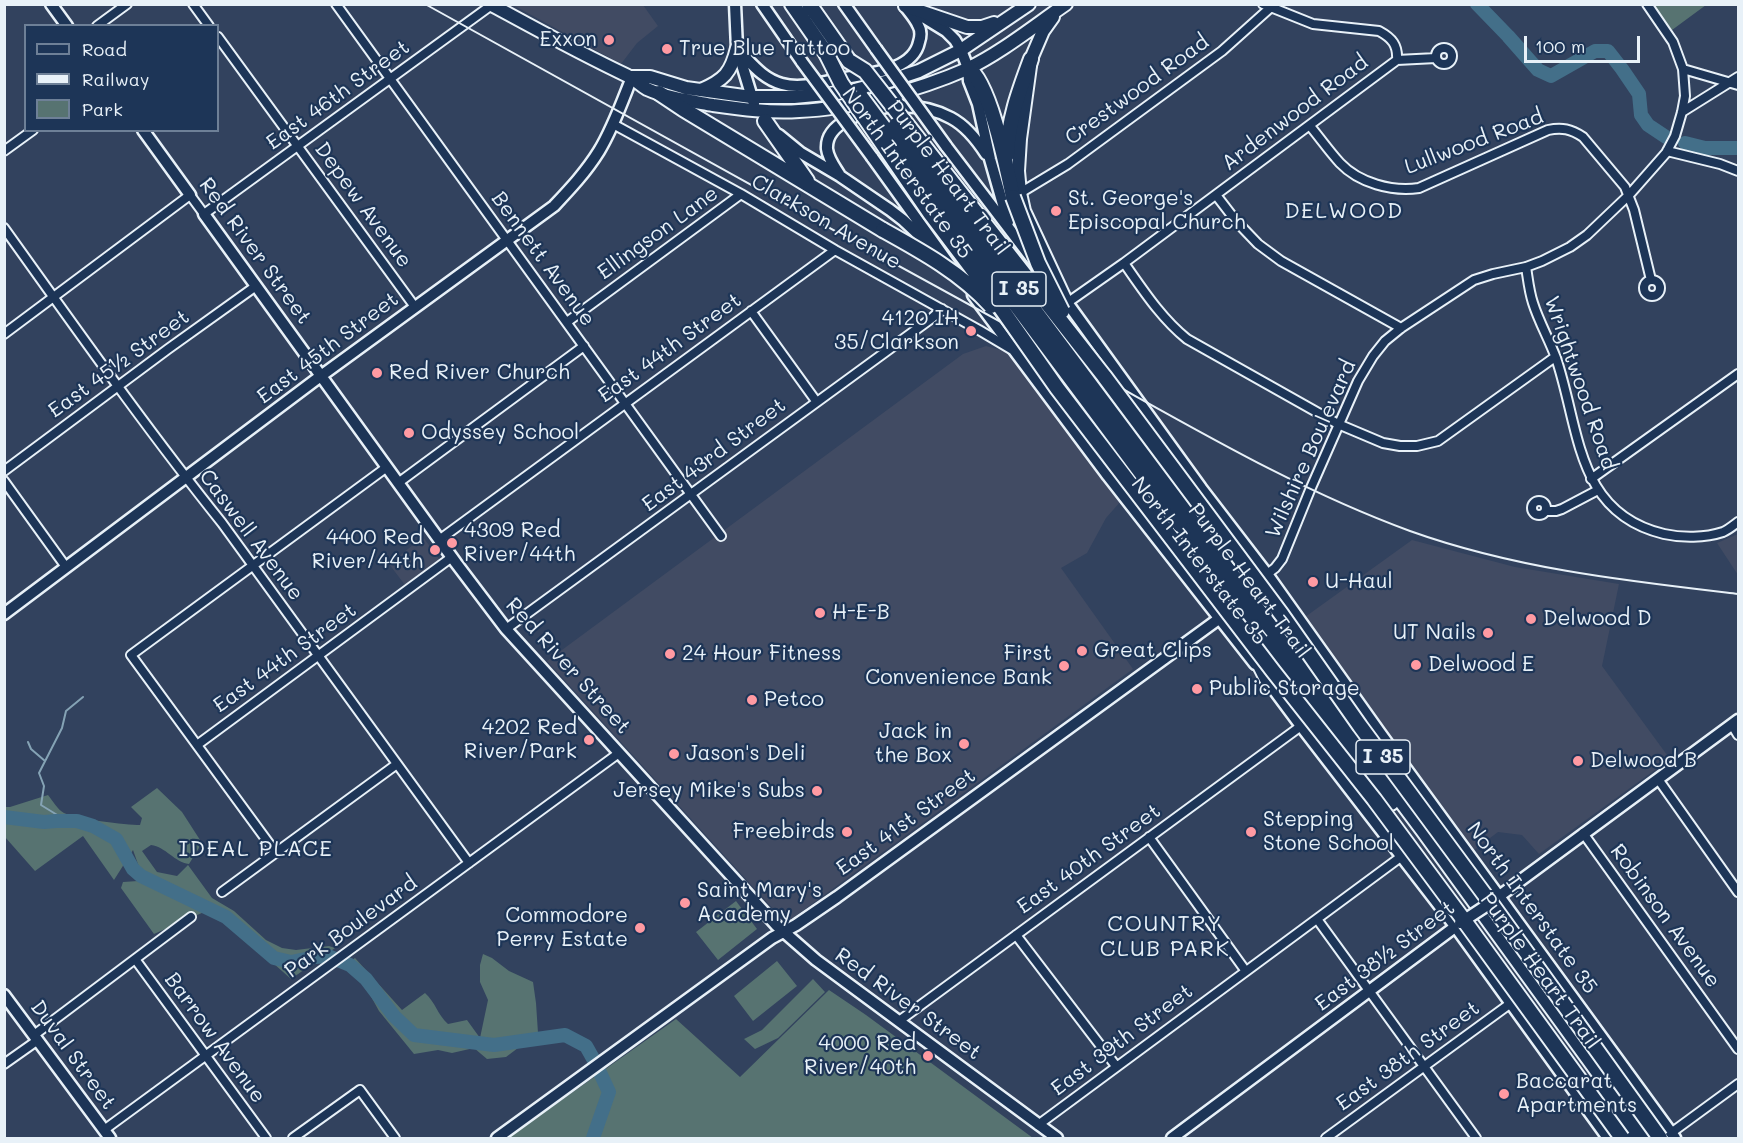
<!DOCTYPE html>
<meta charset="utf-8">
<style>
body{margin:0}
#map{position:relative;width:1743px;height:1143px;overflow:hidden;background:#32425e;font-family:Mali,sans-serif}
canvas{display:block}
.frame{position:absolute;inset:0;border:6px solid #e8f1f8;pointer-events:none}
.legend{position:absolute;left:24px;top:24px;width:195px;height:108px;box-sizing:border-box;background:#1d3557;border:2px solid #6e8097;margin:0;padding:8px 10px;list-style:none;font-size:18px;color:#e8f1f8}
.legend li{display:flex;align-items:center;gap:12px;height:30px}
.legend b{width:30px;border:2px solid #6e8097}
.scale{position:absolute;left:1524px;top:36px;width:116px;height:27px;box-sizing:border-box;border:3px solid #e8f1f8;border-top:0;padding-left:8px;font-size:18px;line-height:21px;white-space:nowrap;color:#e8f1f8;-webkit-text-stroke:4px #1d3557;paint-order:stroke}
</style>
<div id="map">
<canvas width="1743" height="1143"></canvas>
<div class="frame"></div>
<ul class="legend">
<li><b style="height:8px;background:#1d3557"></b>Road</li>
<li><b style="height:8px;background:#e8f1f8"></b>Railway</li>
<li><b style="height:16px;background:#577371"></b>Park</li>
</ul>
<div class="scale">100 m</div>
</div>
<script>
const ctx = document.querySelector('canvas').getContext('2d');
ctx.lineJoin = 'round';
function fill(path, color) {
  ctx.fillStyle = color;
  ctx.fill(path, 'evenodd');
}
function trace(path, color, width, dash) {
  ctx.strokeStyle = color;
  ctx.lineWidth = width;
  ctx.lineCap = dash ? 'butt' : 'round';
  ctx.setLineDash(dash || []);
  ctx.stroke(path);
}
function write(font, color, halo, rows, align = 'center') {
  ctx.font = font + ' Mali,sans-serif';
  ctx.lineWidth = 4.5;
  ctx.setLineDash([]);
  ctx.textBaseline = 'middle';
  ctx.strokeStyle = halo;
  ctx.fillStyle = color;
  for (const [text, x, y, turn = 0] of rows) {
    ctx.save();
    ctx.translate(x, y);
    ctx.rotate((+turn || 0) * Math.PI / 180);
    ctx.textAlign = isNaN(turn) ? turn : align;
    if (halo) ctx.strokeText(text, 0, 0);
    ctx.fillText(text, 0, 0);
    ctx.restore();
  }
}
fill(new Path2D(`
 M513,5H643L658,26L637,43L621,64Z
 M986,346L1011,353L1121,501L1106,518L1087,553L1061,568L1133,669L786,923L547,661L963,354Z
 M1738,534V575L1717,543Z
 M423,537L440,560L405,585L389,564Z
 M1412,540L1515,567L1619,584L1602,666L1670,759L1539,854L1522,835L1498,832L1474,850L1387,736L1305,617Z`), '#414b63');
fill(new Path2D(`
 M1654,5H1706L1672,30Z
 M157,788L182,812L202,843L189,864C174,862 166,847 151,845L142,851L157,872L177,876L188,865L212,898L234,911L266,940L282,948L296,950L329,946L335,948L291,979L229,924L204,912L154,934L121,888L123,882L138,881L145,875L139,867L133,850L114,880L83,836L35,871L5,837L4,807H10L48,795C52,800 58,810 64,813C74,819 127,825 140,825L142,818L131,807Z
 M736,901L757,929L718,960L696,932Z
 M483,954L492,958L509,971L533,982L536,1003L538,1033L506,1057L487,1059L474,1048L452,1053L438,1050L414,1054L379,1011L363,982L343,967L355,958L402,1010L425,993C436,1003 437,1014 448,1024L467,1020L480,1038L488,1000L480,982V965Z
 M777,961L797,986L753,1021L734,996Z
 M813,979L825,992L778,1038L755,1049L744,1039L762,1030Z
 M829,990L866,1015L1033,1138H508L676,1019L740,1077Z`), '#577371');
trace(new Path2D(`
 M28,742L31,749L45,761
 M67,821L41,805L44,786L39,773L62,728L66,711L83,697`), '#85a3b5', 2);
trace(new Path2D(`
 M1477,4L1508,36L1538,70L1551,76L1595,51H1608L1622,69L1639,94L1641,115L1648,125L1666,137
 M1685,143L1705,148H1738
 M4,817L44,822L56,821H77L93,826L116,839L133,869L141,876L226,917L274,958L291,962L315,957L328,956L350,965L366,979L394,1016L414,1035L494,1045L565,1035L586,1046L595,1062L609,1092L593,1138`), '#436f89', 14);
const street = new Path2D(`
 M193,4L209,26
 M336,4L721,536
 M1263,4L1313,24L1379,31C1392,38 1398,45 1397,60
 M97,26L127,4
 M218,37L415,307
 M1436 56a8 8 0 1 1 16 0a8 8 0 1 1-16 0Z
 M1683,69L1738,85
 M1682,112L1738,77
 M613,124L741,194L835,250L979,330L1011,349
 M1310,126C1320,138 1329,151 1340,163C1359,183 1392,192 1419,188L1548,130C1562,127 1571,129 1583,137L1625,187L1634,210L1651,280
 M4,151L33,130
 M1667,151L1720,164L1738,171
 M1020,193L1068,164L1222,51L1270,8
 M1216,195L1236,221L1258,244L1281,261L1401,328
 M4,228C75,327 146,428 222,523L469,863
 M1124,263C1143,290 1161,318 1187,339L1338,424L1383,443L1400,446H1417L1438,441L1555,357
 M1526,267C1528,279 1529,291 1533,303C1539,322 1549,339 1556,358C1580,428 1575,513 1664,534C1682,538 1705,538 1723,532C1728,530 1734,525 1738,522
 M1644 288a8 8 0 1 1 16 0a8 8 0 1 1-16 0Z
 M1067,303L1124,263L1397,60L1436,58
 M751,311L816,401
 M567,322L741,194
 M4,334L190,195L204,214L493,4
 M4,471L168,349L256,286
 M1591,479L1738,374
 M4,481L66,567
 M398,483L584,346
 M1532 508a7 7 0 1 1 14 0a7 7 0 1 1-14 0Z
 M1546,511H1556L1562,509L1598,490
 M439,540L835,250
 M1267,574L1275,568L1282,559L1310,490L1358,381L1373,356L1385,341L1401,328L1474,280L1493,274L1526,267L1542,261L1570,247L1587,235L1629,195L1666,153L1675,136L1682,112L1685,96L1683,69L1673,42L1647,4
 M506,629C648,526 789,421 932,318L942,309
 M1732,725L1738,735
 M197,745L452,557
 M1658,779L1738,892
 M1583,833L1738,1049
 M1149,837L1245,970
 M276,853L131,655L387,467
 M222,892L397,764
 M1317,919L1476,1138
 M1016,935L1116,1066
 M135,959L266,1138
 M899,1021L1301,726
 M34,1035L191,917
 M4,1064L38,1040
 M1038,1125L1402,856
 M104,1130L619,753
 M1671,1133L1738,1084
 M293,1138L360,1090L395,1138
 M1326,1138L1511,1003`);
const secondary = new Path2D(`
 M51,4L67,26
 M735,4L737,48L754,104
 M762,4L802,62
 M844,4L876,49
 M920,15L946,31L955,40L961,50L968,68L969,81L978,104L990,159L1008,222
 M739,51C752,64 763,79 782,84C802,90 826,81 845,78C870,73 913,71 919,42C921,36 921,30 918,25C915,18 909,12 905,6
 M143,130L190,195
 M779,135L801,153L840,176L890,210L903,220L933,248
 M946,146L1036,264
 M872,157L954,271
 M839,174C834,166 828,158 827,149C826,135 836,126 847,120C878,103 920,101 951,118C966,126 977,140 986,154
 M204,214L456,563L506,629L776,925L816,960L1057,1138
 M973,295L1108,476L1255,664
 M1063,297L1201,488L1267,574L1380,733L1675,1138
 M4,614L314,381L554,206C570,189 586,172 599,151C613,128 622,102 632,77
 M1266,679L1301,726L1455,926L1608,1138
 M1494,900L1738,720
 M4,995L110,1138
 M497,1138L772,938L796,925L837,897L1220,618
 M1172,1138L1459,924`);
const primary = new Path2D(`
 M490,4C536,29 581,54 628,76C635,79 640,85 647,89C667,98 691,101 713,105C741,109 771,113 799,111C851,109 919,90 967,69C1002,52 1034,26 1066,4
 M905,6L967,27H982L994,23
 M1053,17L1043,31L1031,59L1020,139L1018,171L1020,193L1024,211L1067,303
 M632,77H650L686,88L751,97H794L847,92L889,81L919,71L961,50L1029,4
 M701,90C724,80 731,73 737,48`);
const highway = new Path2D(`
 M792,4L826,53
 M809,4L849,61
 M968,68C990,82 1007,169 1013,197
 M659,93L683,109L883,230
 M765,121L807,181
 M1007,155C1008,121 1019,91 1031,59
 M1189,517L1423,830L1646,1138
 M1180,525L1228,587L1391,803
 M1253,651L1269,683
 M1595,1083L1635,1138`);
trace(street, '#e8f1f8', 12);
trace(secondary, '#e8f1f8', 15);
trace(primary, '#e8f1f8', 16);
trace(highway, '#e8f1f8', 18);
trace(street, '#1d3557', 8);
trace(secondary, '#1d3557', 10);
trace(primary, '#1d3557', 12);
trace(highway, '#1d3557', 14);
trace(new Path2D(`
 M425,4C634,120 842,236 1052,350C1169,413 1284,485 1410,531C1516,569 1627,581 1738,594`), '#e8f1f8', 2);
const secondaryBridge = new Path2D(`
 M876,49L946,146
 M802,62L872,157
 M1460,923L1492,902`);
const highwayBridge = new Path2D(`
 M826,53L841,83L930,213L989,291L1057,388L1273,671L1374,799L1463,919L1622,1138
 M849,61L865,71L1104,376L1282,615L1360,726L1493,906L1660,1138
 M861,97C968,239 1073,383 1180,525
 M896,125L1189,517
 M1013,197L1038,263L1062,311
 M883,230C921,251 961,273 991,306`);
trace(secondaryBridge, '#e8f1f8', 15, []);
trace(highwayBridge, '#e8f1f8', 18, []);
trace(secondaryBridge, '#1d3557', 10);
trace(highwayBridge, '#1d3557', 14);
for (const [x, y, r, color] of [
 [609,40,6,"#ff9aa2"],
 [667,49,6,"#ff9aa2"],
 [1056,211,6,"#ff9aa2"],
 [971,331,6,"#ff9aa2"],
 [377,373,6,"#ff9aa2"],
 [409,433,6,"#ff9aa2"],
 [452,543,6,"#ff9aa2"],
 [435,550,6,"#ff9aa2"],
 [1313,582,6,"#ff9aa2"],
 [820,613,6,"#ff9aa2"],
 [1531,619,6,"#ff9aa2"],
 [1488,633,6,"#ff9aa2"],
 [1082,651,6,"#ff9aa2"],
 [670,654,6,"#ff9aa2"],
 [1416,665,6,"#ff9aa2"],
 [1064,666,6,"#ff9aa2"],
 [1197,689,6,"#ff9aa2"],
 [752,700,6,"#ff9aa2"],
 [589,740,6,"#ff9aa2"],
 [964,744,6,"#ff9aa2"],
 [674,754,6,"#ff9aa2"],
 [1578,761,6,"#ff9aa2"],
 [817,791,6,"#ff9aa2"],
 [847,832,6,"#ff9aa2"],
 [1251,832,6,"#ff9aa2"],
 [685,903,6,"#ff9aa2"],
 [640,928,6,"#ff9aa2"],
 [928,1056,6,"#ff9aa2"],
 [1504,1094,6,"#ff9aa2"]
]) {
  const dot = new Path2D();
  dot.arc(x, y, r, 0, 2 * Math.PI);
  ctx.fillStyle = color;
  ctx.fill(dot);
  trace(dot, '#1d3557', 2);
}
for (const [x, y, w] of [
 [1019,289,54],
 [1383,757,54]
]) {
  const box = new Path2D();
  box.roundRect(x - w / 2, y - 17, w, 34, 4.5);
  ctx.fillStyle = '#1d3557';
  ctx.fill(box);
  trace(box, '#e8f1f8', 1.5);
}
write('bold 20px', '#e8f1f8', null, [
 ["I 35",1019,289],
 ["I 35",1383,757]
]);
write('21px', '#e8f1f8', '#1d3557', [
 ["Exxon",597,40,"right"],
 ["True Blue Tattoo",679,49],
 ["St. George's",1068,199],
 ["Episcopal Church",1068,223],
 ["4120 IH",959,319,"right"],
 ["35/Clarkson",959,343,"right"],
 ["Red River Church",389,373],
 ["Odyssey School",421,433],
 ["4309 Red",464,531],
 ["River/44th",464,555],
 ["4400 Red",423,538,"right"],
 ["River/44th",423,562,"right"],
 ["U-Haul",1325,582],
 ["H-E-B",832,613],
 ["Delwood D",1543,619],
 ["UT Nails",1476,633,"right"],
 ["Great Clips",1094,651],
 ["24 Hour Fitness",682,654],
 ["First",1052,654,"right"],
 ["Convenience Bank",1052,678,"right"],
 ["Delwood E",1428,665],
 ["Public Storage",1209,689],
 ["Petco",764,700],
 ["4202 Red",577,728,"right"],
 ["River/Park",577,752,"right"],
 ["Jack in",952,732,"right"],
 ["the Box",952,756,"right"],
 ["Jason's Deli",686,754],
 ["Delwood B",1590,761],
 ["Jersey Mike's Subs",805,791,"right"],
 ["Stepping",1263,820],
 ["Stone School",1263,844],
 ["Freebirds",835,832,"right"],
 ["Saint Mary's",697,891],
 ["Academy",697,915],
 ["Commodore",628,916,"right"],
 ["Perry Estate",628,940,"right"],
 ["4000 Red",916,1044,"right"],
 ["River/40th",916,1068,"right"],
 ["Baccarat",1516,1082],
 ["Apartments",1516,1106]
], 'left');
write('21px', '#e8f1f8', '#1d3557', [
 ["Crestwood Road",1137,90,-36],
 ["East 46th Street",338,95,-36],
 ["Ardenwood Road",1295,113,-37],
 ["Lullwood Road",1474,142,-21],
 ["North Interstate 35",907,173,54],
 ["Purple Heart Trail",948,178,53],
 ["Depew Avenue",363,205,54],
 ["Clarkson Avenue",826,222,30],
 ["Ellingson Lane",658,233,-36],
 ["Red River Street",255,251,54],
 ["Bennett Avenue",543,259,54],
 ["East 45th Street",328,348,-37],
 ["East 44th Street",670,348,-36],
 ["East 45½ Street",119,364,-36],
 ["Wrightwood Road",1580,383,71],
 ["Wilshire Boulevard",1311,449,-66],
 ["East 43rd Street",714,455,-37],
 ["Caswell Avenue",251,535,53],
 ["North Interstate 35",1199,561,52],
 ["Purple Heart Trail",1249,581,53],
 ["East 44th Street",285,658,-36],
 ["Red River Street",568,666,48],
 ["East 41st Street",906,822,-36],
 ["East 40th Street",1089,859,-36],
 ["North Interstate 35",1532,908,54],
 ["Robinson Avenue",1665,916,54],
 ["Park Boulevard",351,927,-36],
 ["East 38½ Street",1385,956,-37],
 ["Purple Heart Trail",1540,971,54],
 ["Red River Street",908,1004,36],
 ["Barrow Avenue",215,1038,54],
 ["East 39th Street",1122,1040,-37],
 ["Duval Street",73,1055,54],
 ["East 38th Street",1408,1056,-36]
]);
ctx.letterSpacing = '1.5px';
write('22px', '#e8f1f8', '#1d3557', [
 ["DELWOOD",1344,211],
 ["IDEAL PLACE",256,849],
 ["COUNTRY",1165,924],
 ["CLUB PARK",1165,949]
]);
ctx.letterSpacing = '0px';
</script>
